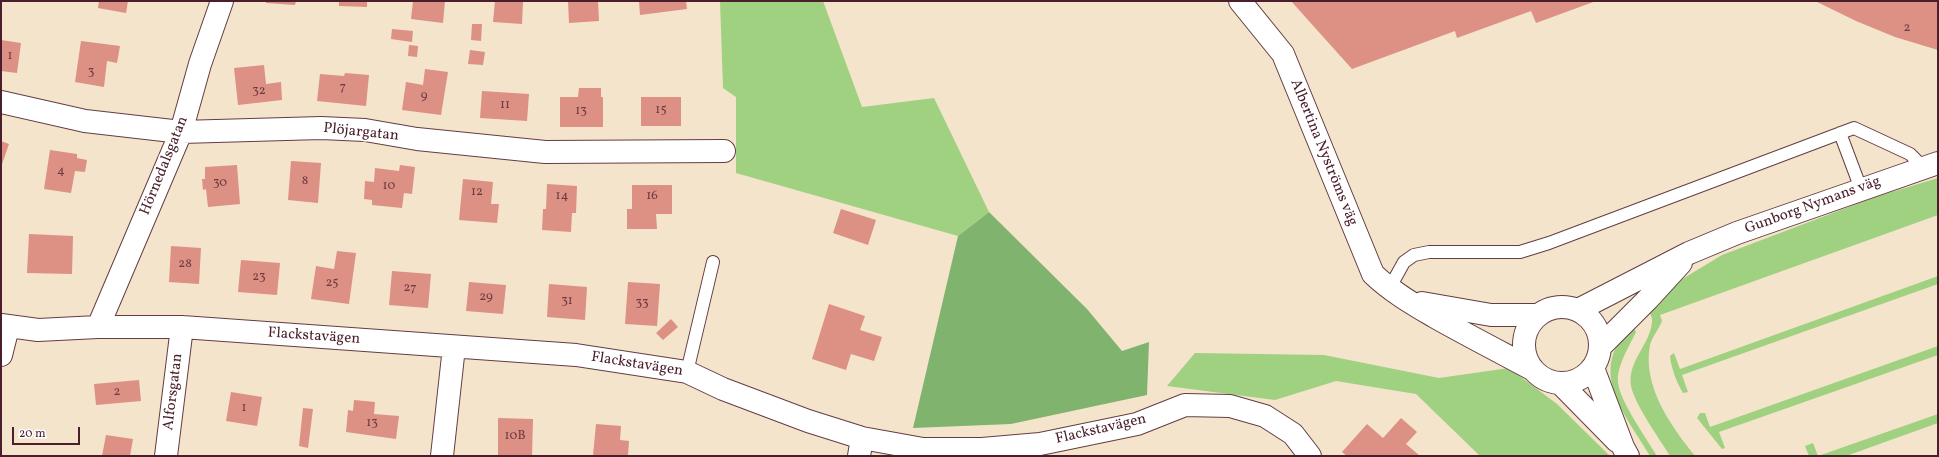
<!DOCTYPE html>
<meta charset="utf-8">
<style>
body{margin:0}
#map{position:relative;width:1939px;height:457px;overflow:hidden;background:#f4e4cb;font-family:Vollkorn,serif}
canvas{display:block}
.frame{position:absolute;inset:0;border:2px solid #4a1f2b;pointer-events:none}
.scale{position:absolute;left:12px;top:427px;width:68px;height:18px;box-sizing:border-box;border:2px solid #4a1f2b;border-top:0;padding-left:5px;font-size:12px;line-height:14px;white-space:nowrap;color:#4a1f2b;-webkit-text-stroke:3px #fff;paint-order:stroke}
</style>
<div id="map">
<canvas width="1939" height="457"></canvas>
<div class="frame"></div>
<div class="scale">20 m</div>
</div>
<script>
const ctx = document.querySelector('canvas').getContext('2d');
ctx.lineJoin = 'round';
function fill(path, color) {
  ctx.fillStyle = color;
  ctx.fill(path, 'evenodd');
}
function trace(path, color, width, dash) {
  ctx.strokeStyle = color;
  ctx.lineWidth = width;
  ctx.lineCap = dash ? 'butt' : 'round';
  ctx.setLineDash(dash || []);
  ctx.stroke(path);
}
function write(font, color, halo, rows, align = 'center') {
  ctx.font = font + ' Vollkorn,serif';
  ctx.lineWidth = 3.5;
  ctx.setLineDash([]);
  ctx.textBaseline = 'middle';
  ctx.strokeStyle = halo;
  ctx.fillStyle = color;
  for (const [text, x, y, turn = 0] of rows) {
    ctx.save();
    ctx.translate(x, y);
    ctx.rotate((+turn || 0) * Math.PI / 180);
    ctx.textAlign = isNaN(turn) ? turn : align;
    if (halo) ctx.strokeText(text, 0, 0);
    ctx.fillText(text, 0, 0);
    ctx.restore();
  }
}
fill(new Path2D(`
 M720,1H823L862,107L934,98L989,212L958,236L736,173V97L723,88Z
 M1938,178V215L1660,315L1662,321C1659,329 1652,337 1650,345C1642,386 1671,426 1695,456H1670C1659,438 1635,405 1631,386C1627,361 1650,345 1652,322C1653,318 1649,312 1648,308L1684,278L1722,255L1875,197Z
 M1938,276V284L1682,375L1688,392L1683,393C1677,383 1671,368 1670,356L1674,353L1680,369Z
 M1632,324L1636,332C1629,347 1617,365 1618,382C1619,400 1647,439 1657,456H1650C1634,428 1603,392 1612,358C1615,345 1625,335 1632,324Z
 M1938,346V355L1719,432L1725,448L1722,449L1697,418L1700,413H1705L1710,427Z
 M1195,353L1324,355L1439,378L1509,368L1557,404L1610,456H1480L1416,394L1336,381L1275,400L1167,386Z
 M1938,414V423L1846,456H1818Z
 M1813,443L1818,456H1809L1805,446Z`), '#a0d180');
fill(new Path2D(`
 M989,212L1087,309L1122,351L1149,342L1147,395L1011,424L913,428L958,236Z`), '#80b36e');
fill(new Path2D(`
 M99,1H128L126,13L98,8Z
 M266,1H296L295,5L266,3Z
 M339,1H367V7L339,6Z
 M413,1H445L443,23L411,19Z
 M495,1H523L522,24L493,22Z
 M568,1H598L599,21L569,23Z
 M639,1H686L687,9L640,15Z
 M1291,1H1596L1536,23L1531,11L1457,38L1455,31L1352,69Z
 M1815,1H1938V50L1895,37L1856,21Z
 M472,24H482L481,41L471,40Z
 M392,29L413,31L412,42L391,39Z
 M1,40L21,43L17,73L1,71Z
 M81,41L120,46L117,63L107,61L104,87L75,82Z
 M409,45L418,46L417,57L408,56Z
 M470,50L485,52L483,65L468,64Z
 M264,65L266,84L281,82L282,100L238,105L234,68Z
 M425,69L448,72L441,115L402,110L406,82L423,85Z
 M345,73L369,75L366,106L317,101L320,74L344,76Z
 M579,88H601V97H603V127H560V97H578Z
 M482,91L529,94L527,121L480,118Z
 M641,97H681V126H641Z
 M1,141L9,144L1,167Z
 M50,150L77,154V158L87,160L85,172L75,171L71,193L44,189Z
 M291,161L321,163L318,203L288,200Z
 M237,165L240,204L208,207L206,189L203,190L202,179H205V167Z
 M400,165L415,167L412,194L404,193L402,208L372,205V200L364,199L365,181L374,182L375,168L399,171Z
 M463,179L493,182L491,204H499L497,223L459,220Z
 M547,184L577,186L576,213H572L571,232L542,230L543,209H546Z
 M632,185H672V214H656L657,229H627V209H632Z
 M841,209L876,220L868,245L833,233Z
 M29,234L73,236L72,274L27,273Z
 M171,246L201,248L199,284L169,282Z
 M337,251L356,253L349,304L311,299L316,266L334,269Z
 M241,260L280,263L277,295L238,292Z
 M392,271L431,274L428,308L389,305Z
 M469,282L506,285L503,314L466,311Z
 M628,282L660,284L657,326L625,324Z
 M549,284L587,287L585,320L547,317Z
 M829,304L865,316L860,330L882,337L874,361L851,354L846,370L812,359Z
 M671,319L678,327L663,340L656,333Z
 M139,380L141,401L96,405L94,384Z
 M231,392L262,397L257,426L226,421Z
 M354,400L375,402L374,414L399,416L396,439L346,432L348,410L353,411Z
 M303,408L313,409L308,448L299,446Z
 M498,418L533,419L532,456L498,455Z
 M1401,418L1417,432L1406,444L1420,456H1347L1342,452L1367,424L1383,438Z
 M596,424L621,426L620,440L629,441L628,456H593Z
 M106,435L133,439L130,456H102Z`), '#dd9084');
const lane = new Path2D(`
 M1840,133L1861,189
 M1389,289L1404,262L1414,255L1429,252H1520L1549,243L1854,128L1910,154L1923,167
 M687,372L713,262`);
const street = new Path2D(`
 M1240,1L1283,54L1373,274C1392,292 1413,304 1435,317C1467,335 1500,352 1532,369
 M1,102L85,121L181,132L321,128L365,130L417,139L545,152L724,151
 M1422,303L1491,315H1536
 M1524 345a38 38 0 1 1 76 0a38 38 0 1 1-76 0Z
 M1578,310L1689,253L1737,233L1938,163
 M1,325L38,330L98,327H182L576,355L687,372L723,389L808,421L862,438L923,449H982L1040,444L1137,424L1185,405L1230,406L1265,416L1293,434L1310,456
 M98,327L181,132L200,64L222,1
 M1601,346L1648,299L1681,263
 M1,355L8,327
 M1593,368L1623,447L1628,456
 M1560,383L1617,441
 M166,456L182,327
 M442,456L454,347
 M859,456L862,438`);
trace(lane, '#643d43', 14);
trace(street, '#643d43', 24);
trace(lane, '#fff', 12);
trace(street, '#fff', 22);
write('13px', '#6f3b41', null, [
 ["2",1907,29],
 ["1",10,57],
 ["3",91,73],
 ["7",343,88],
 ["32",259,92],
 ["9",424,97],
 ["11",505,106],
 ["15",661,111],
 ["13",581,112],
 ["4",61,172],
 ["8",305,182],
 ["30",220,184],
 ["10",389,187],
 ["12",477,193],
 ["14",562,197],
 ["16",652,197],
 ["28",185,265],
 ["23",259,278],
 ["25",332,284],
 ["27",410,289],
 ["29",486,298],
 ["31",567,302],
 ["33",642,304],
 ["2",117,393],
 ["1",244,409],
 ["13",372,424],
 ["10B",515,437]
]);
write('15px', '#4a1f2b', '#fff', [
 ["Plöjargatan",361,133,6],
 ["Albertina Nyströms väg",1323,153,68],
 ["Hörnedalsgatan",165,166,-68],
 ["Gunborg Nymans väg",1813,206,-20],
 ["Flackstavägen",314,337,4],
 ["Flackstavägen",637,365,9],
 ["Alforsgatan",174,392,-83],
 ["Flackstavägen",1101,430,-13]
]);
</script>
